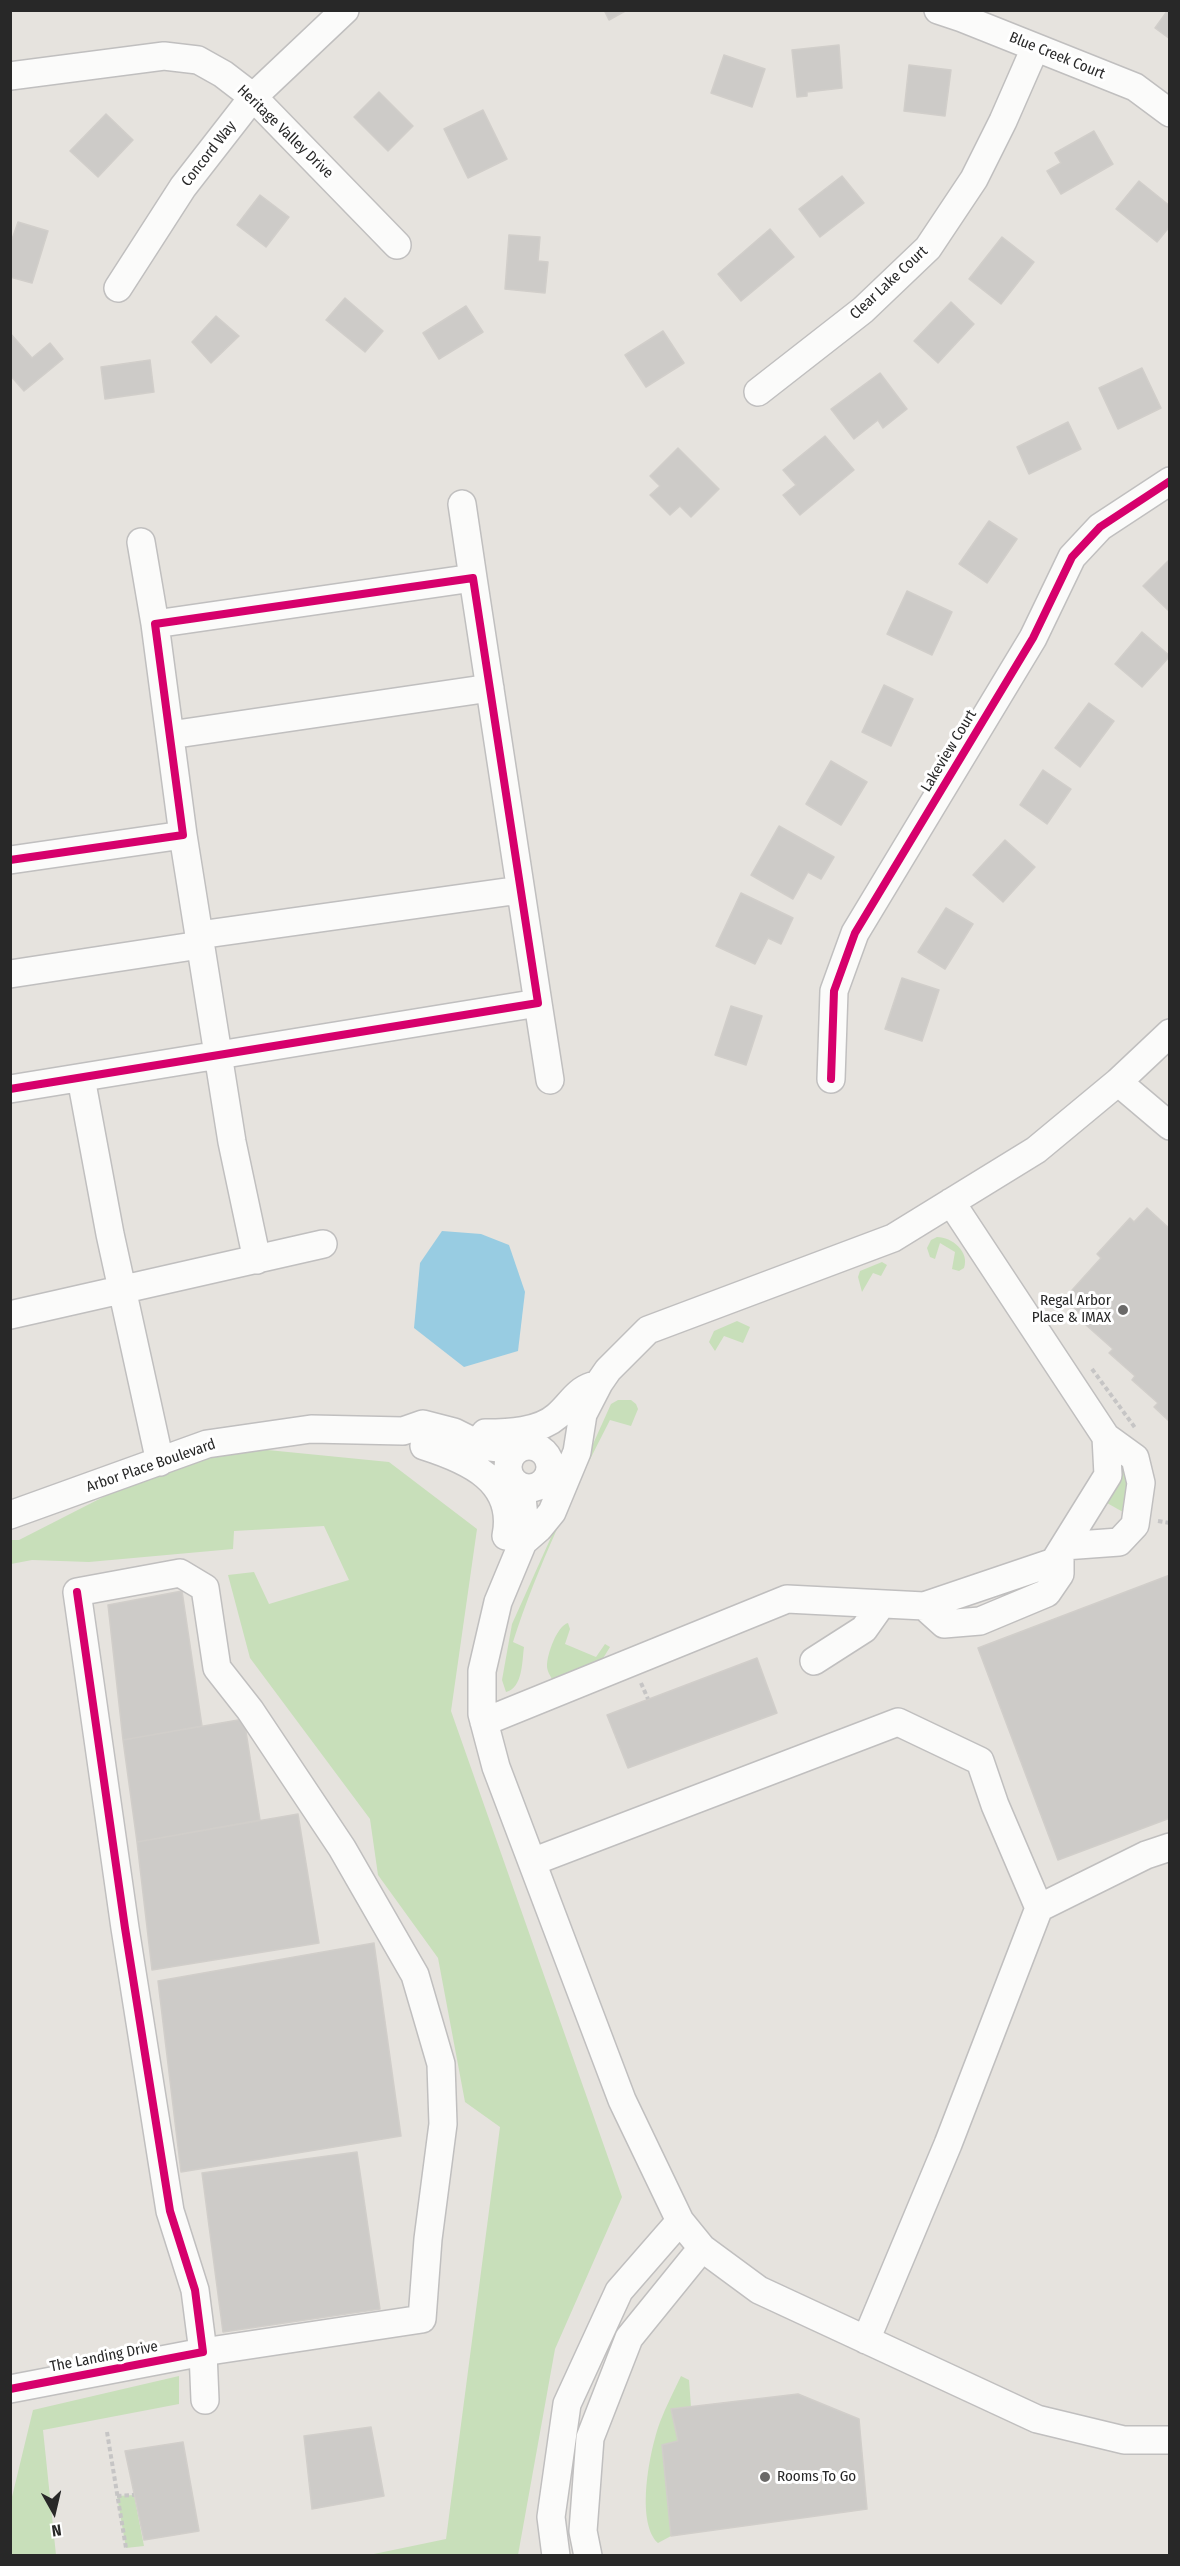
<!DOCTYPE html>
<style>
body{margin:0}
#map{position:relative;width:1180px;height:2566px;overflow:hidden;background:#e6e3de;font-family:"Fira Sans Condensed",sans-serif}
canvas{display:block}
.frame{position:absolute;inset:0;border:12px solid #282828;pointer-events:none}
.north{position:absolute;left:24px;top:2482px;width:60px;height:60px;-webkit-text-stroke:4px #fff;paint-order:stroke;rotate:172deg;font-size:16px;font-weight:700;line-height:24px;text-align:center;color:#282828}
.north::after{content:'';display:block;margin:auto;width:21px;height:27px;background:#282828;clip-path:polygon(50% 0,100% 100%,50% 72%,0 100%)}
</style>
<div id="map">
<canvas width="1180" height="2566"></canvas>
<div class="frame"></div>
<div class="north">N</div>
</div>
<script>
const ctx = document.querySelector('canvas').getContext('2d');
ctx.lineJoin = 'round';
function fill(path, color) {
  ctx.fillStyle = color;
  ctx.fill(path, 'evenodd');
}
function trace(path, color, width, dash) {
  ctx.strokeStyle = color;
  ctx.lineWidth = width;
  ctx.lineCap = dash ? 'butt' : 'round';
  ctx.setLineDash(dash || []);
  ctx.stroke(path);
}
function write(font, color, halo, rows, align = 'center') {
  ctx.font = font + ' "Fira Sans Condensed",sans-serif';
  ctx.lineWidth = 6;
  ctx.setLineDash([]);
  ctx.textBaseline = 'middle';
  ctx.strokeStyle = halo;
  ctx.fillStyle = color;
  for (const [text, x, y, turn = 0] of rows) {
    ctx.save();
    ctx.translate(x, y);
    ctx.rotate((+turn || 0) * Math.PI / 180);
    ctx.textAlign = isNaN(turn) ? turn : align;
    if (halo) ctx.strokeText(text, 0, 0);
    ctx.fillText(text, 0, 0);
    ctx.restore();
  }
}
fill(new Path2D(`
 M937,1237C952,1237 970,1252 964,1268L959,1271L952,1269L955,1252L940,1243L935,1259L930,1257L927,1248L931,1240Z
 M882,1262L887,1265L881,1276L873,1273L862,1292L858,1277L860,1271Z
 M737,1321L750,1327L743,1343L724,1336L715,1351L709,1342L714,1331Z
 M618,1400H631L636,1404L638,1409L631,1426L610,1420C574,1490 537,1567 513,1642L524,1647C522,1661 523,1688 506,1692L502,1680L512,1624L611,1404Z
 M207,1444L389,1462L477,1529L451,1711L622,2197L555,2349L518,2555H369L446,2539L500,2127L465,2102L438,1958L378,1875L370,1819L250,1658L228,1575L254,1572L269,1604L349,1580L324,1526L234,1531L233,1549L89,1562L32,1560L11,1564L10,1540H19Z
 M1122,1469L1129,1471L1126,1509L1123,1512L1107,1503Z
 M568,1623L570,1629L565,1644L596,1657L605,1644L610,1647L602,1660L552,1679C550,1675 547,1671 547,1666C547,1654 557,1626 568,1623Z
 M179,2376V2404L43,2430L56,2555H11V2501L33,2410Z
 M681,2376L689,2380L691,2407L672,2410L678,2441L662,2445L671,2536L658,2543C635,2522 650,2449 660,2422C666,2406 674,2391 681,2376Z
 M134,2495L144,2546L126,2548L117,2496Z`), '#c8dfba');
fill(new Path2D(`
 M442,1231L481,1234L509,1245L525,1292L518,1351L464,1367L414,1328L420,1263Z`), '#98cce2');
const building = new Path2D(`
 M604,10H627L609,20Z
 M1168,10H1170V39L1155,28Z
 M839,45L842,88L807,92V96L797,97L792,50Z
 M724,55L765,69L752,107L711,93Z
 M909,65L951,70L945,116L904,111Z
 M379,92L413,126L388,151L354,117Z
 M483,110L507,159L468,178L444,129Z
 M106,114L133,140L98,177L70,151Z
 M1094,131L1113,164L1061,194L1047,171L1061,163L1055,153Z
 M842,176L864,203L820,237L799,209Z
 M1139,181L1170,206V226L1157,242L1116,209Z
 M260,195L289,217L266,247L237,225Z
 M18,222L48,231L32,283L10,277V245Z
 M770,229L794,257L741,301L718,274Z
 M509,235L540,237L538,261L548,262L545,293L505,289Z
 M1002,237L1034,262L1001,304L969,279Z
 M345,298L383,331L365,352L326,320Z
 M951,302L974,324L938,363L914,341Z
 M466,306L483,332L439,359L423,333Z
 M216,316L239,336L211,363L192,342Z
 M663,331L684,363L646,387L625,355Z
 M10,333L32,358L50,343L63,359L24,391L10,375Z
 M150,360L154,392L105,399L101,367Z
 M1142,368L1161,408L1118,429L1099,388Z
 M880,373L907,409L883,428L878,420L854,439L831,409Z
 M1068,422L1081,449L1029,474L1017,447Z
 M825,436L854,470L800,515L783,495L796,485L783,470Z
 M678,448L719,489L691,517L680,506L670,515L650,495L660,486L650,476Z
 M989,521L1017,539L987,583L959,564Z
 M1170,559V612L1143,586Z
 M907,591L952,612L932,655L887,634Z
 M1142,632L1170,656L1142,687L1115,664Z
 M884,685L913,699L891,746L862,732Z
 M1089,703L1114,721L1080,767L1055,748Z
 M831,761L867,782L841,825L806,804Z
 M1043,770L1071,789L1047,824L1020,805Z
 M779,826L834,857L821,879L808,872L793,899L751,875Z
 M1005,840L1035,867L1003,902L973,875Z
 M741,893L793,918L781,944L768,938L755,964L716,946Z
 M946,908L973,924L945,969L918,952Z
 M902,978L939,990L922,1041L885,1029Z
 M731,1006L762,1016L746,1065L715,1055Z
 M1147,1208L1170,1229V1422L1154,1407L1158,1403L1132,1380L1135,1376L1109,1353L1113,1349L1086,1325L1090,1322L1064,1299L1101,1258L1097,1254L1130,1218L1134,1222Z
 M1170,1575V1818L1058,1860L978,1648Z
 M182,1591L202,1726L123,1740L108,1605Z
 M757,1658L777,1713L628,1768L607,1715Z
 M244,1719L260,1820L137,1842L123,1740Z
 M298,1814L319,1943L152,1970L137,1842Z
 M374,1943L401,2136L181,2172L158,1981Z
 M357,2152L380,2309L223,2332L202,2173Z
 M798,2394L859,2419L867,2509L671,2536L662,2445L678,2441L671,2409Z
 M371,2427L384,2496L312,2509L304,2436Z
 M183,2442L199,2531L144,2540L125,2451Z`);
fill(building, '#cdcbc8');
trace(building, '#d1ceca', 1.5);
const minor = new Path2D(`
 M938,10L962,18L1135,87L1170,113
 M10,76L164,56L198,60L223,74L253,97L397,245
 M118,288L183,187L253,97L345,10
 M758,392L863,310L928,248L974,179L1003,121L1035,48
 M462,504L473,578
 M141,542L155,624
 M170,735L490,688
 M183,835L232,1142L257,1260
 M10,860L183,835L155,624L473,578L538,1003L10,1089
 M199,935L520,890
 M10,974L200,945
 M538,1003L550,1080
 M81,1078L110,1234L160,1462
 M831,1079L834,991L855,933L1033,638L1072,557L1100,527L1170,481
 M1118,1082L1170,1126
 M951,1202L1106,1437L1135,1458L1141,1483L1135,1525L1119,1542L1064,1546
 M10,1315L323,1244
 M485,1433C508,1433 539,1432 557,1416C570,1405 576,1391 592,1386
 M508 1467a21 21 0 1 1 42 0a21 21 0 1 1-42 0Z
 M424,1446C468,1460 517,1481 506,1536
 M521,1487L524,1517L523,1542L498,1602L482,1671V1714L496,1767L622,2100L680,2221L702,2248L759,2290L1037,2419L1124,2440H1170
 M10,1515L207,1444L311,1429L403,1431L423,1424L454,1432L482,1446L516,1450
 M523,1542L539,1528L552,1512L577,1452L583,1414L599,1383L608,1370L648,1330L893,1238L1036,1150L1118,1082L1170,1033
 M924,1606L944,1624L980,1621L1047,1593L1060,1574V1553
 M814,1661L864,1629L881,1605
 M484,1722L787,1599L924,1606L1054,1562L1108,1475L1106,1437
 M532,1862L898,1722L980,1761L995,1805L1039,1908L1146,1855L1170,1847
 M866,2340L948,2144L1039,1908
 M10,2389L203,2352L422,2319L428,2239L443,2124L441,2064L415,1975L342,1848L250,1710L217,1668L205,1588L180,1573L77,1592L125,1928L170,2211L195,2290L203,2352L205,2400
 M556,2556L551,2517L567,2404L619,2291L680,2221
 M588,2556L583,2531L590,2438L629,2338L702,2248`);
trace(minor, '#c0bfbf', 30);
trace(new Path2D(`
 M1092,1369L1136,1429
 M1158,1521L1170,1523
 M641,1683L648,1699
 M107,2432L126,2548
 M117,2496L134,2495`), '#c6c5c5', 4, [4.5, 3]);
trace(minor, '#fbfbfa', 27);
trace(new Path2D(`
 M10,860L183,835L155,624L473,578L538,1003L10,1089
 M831,1079L834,991L855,933L1033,638L1072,557L1100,527L1170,481
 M10,2389L203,2352L195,2290L170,2211L125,1928L77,1592`), '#d6006c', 8);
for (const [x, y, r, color] of [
 [1123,1310,6,"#6a6968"],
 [765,2477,6,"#6a6968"]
]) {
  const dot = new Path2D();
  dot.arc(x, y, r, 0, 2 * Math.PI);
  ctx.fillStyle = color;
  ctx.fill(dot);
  trace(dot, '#fff', 2);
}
write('15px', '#282828', '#fff', [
 ["Blue Creek Court",1057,56,22],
 ["Heritage Valley Drive",285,132,44],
 ["Concord Way",209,154,-52],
 ["Clear Lake Court",889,283,-43],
 ["Lakeview Court",949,751,-59],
 ["Arbor Place Boulevard",151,1466,-19],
 ["The Landing Drive",104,2357,-11]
]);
write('15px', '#282828', '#fff', [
 ["Regal Arbor",1111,1301],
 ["Place & IMAX",1111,1318],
 ["Rooms To Go",777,2477,"left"]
], 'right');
</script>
